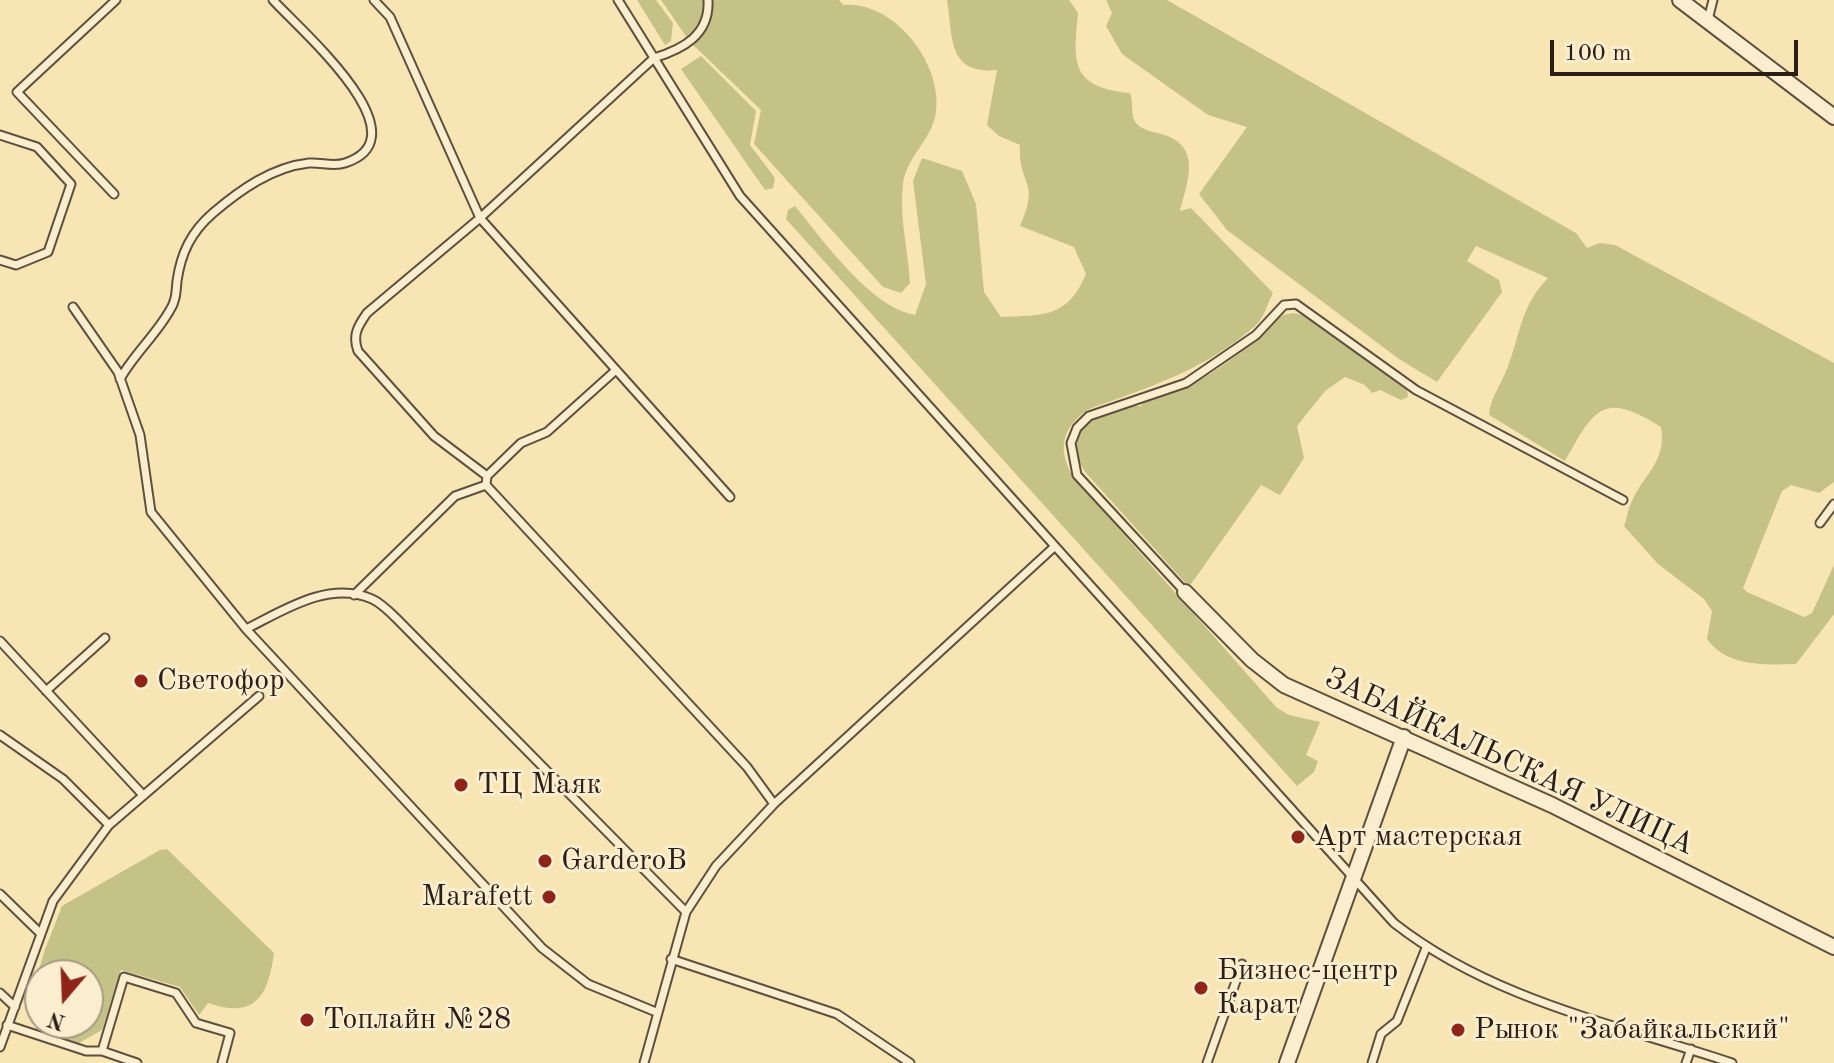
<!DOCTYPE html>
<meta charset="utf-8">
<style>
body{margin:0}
#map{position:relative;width:1834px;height:1063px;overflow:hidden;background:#f8e5b4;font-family:"Old Standard TT",serif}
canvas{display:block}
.north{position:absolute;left:24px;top:959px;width:80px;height:80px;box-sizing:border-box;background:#faeece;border:2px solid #a79b85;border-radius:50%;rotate:199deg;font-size:22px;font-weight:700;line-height:32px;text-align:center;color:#2a1e17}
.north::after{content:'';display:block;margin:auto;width:28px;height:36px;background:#8f2418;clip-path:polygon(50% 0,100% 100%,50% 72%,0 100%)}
.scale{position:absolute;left:1550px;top:40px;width:248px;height:36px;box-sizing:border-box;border:4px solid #2a1e17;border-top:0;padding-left:10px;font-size:24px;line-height:28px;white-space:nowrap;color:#2a1e17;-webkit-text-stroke:6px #faeece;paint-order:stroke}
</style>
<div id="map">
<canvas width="1834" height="1063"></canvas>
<div class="north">N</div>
<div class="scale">100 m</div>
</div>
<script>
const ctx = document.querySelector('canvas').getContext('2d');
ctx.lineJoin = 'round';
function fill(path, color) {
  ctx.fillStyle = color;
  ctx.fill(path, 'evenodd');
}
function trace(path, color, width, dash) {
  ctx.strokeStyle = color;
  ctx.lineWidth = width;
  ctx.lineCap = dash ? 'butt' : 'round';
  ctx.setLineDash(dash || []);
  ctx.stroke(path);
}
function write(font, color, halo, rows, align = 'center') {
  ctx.font = font + ' "Old Standard TT",serif';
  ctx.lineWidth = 6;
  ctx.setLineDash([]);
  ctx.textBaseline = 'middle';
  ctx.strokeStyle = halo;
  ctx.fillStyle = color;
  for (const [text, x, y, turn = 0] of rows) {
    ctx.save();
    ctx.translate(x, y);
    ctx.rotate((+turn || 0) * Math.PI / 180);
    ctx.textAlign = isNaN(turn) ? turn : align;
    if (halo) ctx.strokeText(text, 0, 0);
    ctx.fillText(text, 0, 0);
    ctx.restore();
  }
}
fill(new Path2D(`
 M637,0H656L673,23L671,41L665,45Z
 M661,0H839L843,5C894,0 943,64 936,112C932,140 906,157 903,184C899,216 908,250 910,283L901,293L883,287L754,144L761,110L690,42Z
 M947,0H1069L1078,13C1073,64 1071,87 1130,93C1134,102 1130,116 1136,123C1142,131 1156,132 1165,135C1202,148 1187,183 1180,211L1191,208L1273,293C1268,302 1264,318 1256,325C1204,371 1151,386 1087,410C1061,429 1057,451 1074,478L1277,708L1289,715L1320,722L1306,755L1318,761L1314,772L1297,786L786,219L788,210L795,206C823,240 870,307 915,315L926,284L913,181L922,158L962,171L976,204L984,292L1001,317C1045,315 1067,318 1086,274L1074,247L1020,226C1041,179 1018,187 1020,145L999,136L987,125L997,70C947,75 953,36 947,0Z
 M1106,0H1167L1576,233L1587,248L1600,243L1615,245L1834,363V482L1819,493L1791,485L1782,491L1743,588L1747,592L1804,617L1812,613L1834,565V614L1796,664C1765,665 1727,667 1707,639L1712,611L1704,599L1658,564L1624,526C1627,518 1628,509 1632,501C1644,474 1667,461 1661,427C1604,391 1595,407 1565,461L1489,415C1490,398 1501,385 1507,369C1521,333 1520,307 1548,278L1476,246L1467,261L1499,280L1502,292L1437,382L1399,359L1227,230L1199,194L1247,127L1208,115L1122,54L1106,26L1112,13Z
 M701,56L756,111L750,145L775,178L773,188L765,190L681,69Z
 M1293,313L1303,315L1407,390L1408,397L1401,400L1380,390L1372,393L1365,385L1345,377L1325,391L1297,426L1304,458L1280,495L1261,485L1189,587L1086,473C1057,430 1100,405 1141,406C1151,392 1171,394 1186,387C1222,371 1254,340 1283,315Z
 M167,849L274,953C268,997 255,1019 208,1003L199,1015L180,987L121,970L102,1030L79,1043L47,1033L33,1021L28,1007L44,952L62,906L160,850ZM40,975H88V1023H40Z`), '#c5c288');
const lane = new Path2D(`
 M374,0L390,17L480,218L730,497
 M618,0L740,196L1394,923C1492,1000 1616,1024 1732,1063
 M1708,20L1713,0
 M0,135L37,147L71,184L48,252L16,265L0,260
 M114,194L17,92L116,0
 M73,307L118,372L140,435L151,512L246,629L542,948L588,984L656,1012
 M616,370L547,432L521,443L487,476L486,485L747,767L774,804
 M120,379C134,354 156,335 170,310C176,301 176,292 177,281C181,253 191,232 213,213C240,190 272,167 309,163C321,162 333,167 345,163C426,137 299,29 273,0
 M487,476L434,436L358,351C352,335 358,326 367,313L480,218L654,58C683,49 710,35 708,0
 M1820,523L1834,504
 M1185,592L1077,475L1071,443L1077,428L1089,416L1186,383L1256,335L1284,305L1296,304L1416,390L1623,500
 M354,595L455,496L486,485
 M246,629C284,610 329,580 372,599C381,603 390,612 397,619L686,912
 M0,641L143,795
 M46,691L105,638
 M0,735L63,779L109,825
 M0,894L39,932
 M671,959L837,1014L910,1063
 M0,993L15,1007
 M7,1025L86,1051H102L137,1063
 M0,1047L53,901L109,825L259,696
 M102,1051L124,977L176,993L196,1023L230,1033L222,1063
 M644,1063L686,912L716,866L774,804L1053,548
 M1207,1063L1242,964
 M1372,1063L1381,1034L1397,1021L1426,948
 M1686,1063L1691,1049`);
const street = new Path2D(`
 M1680,0L1834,117
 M1185,592L1252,660L1284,685L1552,805L1834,947
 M1287,1063L1404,737`);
trace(lane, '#5e503e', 11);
trace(street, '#5e503e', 18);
trace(lane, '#faeece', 7);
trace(street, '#faeece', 14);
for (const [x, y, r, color] of [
 [141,681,8,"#8f2418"],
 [461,785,8,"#8f2418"],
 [1298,837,8,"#8f2418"],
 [545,861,8,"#8f2418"],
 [549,897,8,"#8f2418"],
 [1201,988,8,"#8f2418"],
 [307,1020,8,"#8f2418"],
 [1458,1030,8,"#8f2418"]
]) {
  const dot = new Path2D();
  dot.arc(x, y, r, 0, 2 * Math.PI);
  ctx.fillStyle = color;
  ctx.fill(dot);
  trace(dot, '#faeece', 3);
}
write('30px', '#2a1e17', '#faeece', [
 ["Светофор",157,681],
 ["ТЦ Маяк",477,785],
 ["Арт мастерская",1314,837],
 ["GarderoB",561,861],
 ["Marafett",533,897,"right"],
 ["Бизнес-центр",1217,971],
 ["Карат",1217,1005],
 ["Топлайн №28",323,1020],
 ["Рынок \"Забайкальский\"",1474,1030]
], 'left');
write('30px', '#2a1e17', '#faeece', [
 ["ЗАБАЙКАЛЬСКАЯ УЛИЦА",1509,762,25]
]);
</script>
